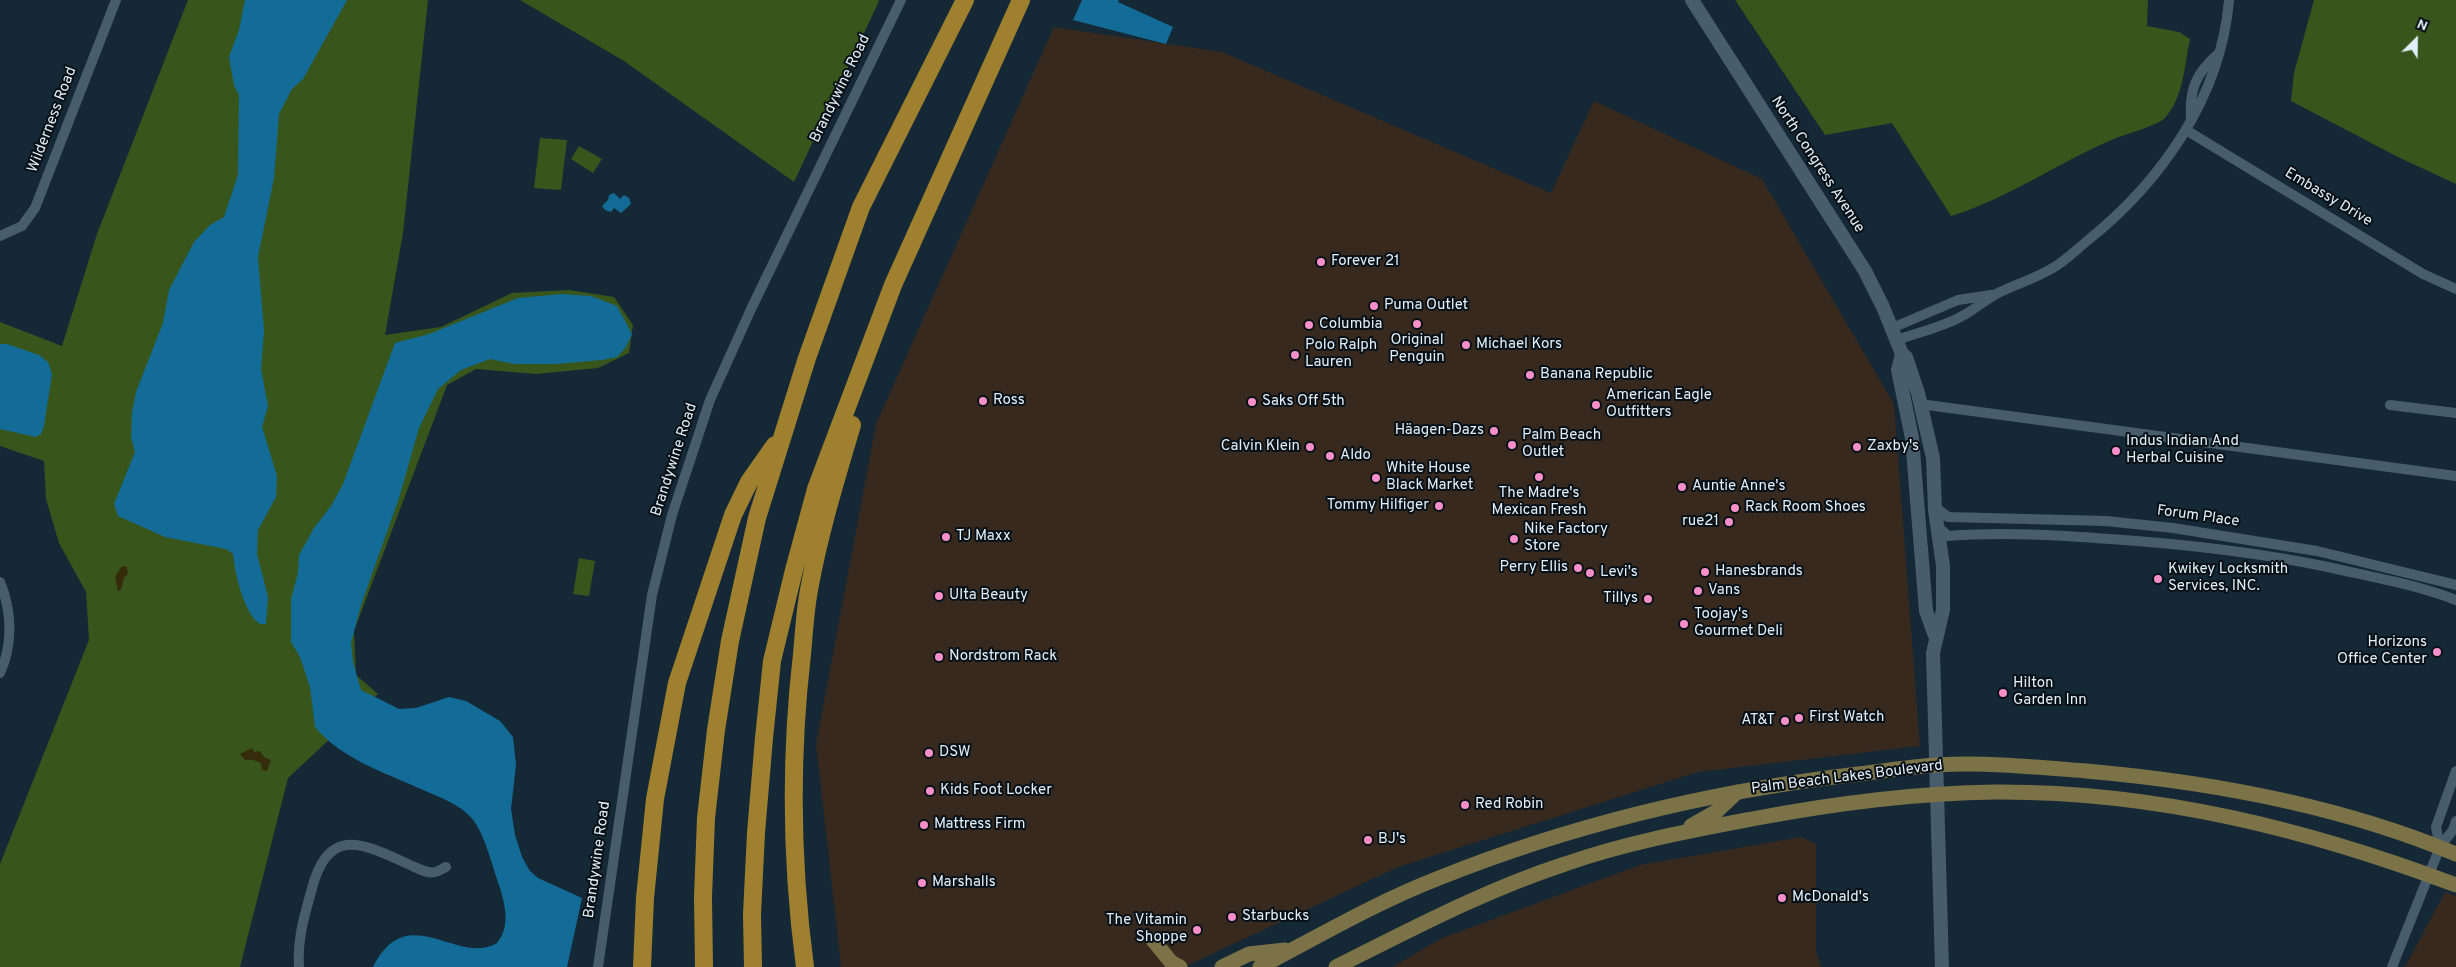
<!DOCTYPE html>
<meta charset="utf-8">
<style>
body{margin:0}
#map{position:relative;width:2456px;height:967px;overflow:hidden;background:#142836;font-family:Overpass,sans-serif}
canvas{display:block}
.north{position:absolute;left:2391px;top:15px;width:50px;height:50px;-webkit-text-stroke:4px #071016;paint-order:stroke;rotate:23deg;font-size:14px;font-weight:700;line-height:20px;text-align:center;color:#e2eff8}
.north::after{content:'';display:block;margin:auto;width:18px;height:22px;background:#e2eff8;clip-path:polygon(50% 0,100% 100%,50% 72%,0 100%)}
</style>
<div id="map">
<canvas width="2456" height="967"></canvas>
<div class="north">N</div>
</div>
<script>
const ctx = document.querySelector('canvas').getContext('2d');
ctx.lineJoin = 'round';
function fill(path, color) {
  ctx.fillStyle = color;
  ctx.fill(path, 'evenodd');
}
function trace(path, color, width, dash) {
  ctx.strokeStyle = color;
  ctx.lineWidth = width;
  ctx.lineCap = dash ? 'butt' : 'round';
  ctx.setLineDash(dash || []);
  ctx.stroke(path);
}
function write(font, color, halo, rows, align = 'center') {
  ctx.font = font + ' Overpass,sans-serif';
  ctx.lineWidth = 4;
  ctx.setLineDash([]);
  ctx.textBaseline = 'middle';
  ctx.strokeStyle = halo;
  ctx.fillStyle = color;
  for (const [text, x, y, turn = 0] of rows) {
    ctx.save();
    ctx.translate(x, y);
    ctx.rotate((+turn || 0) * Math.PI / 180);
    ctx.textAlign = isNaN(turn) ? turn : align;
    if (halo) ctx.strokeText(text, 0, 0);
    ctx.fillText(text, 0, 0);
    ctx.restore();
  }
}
fill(new Path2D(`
 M1054,27L1222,52L1551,193L1594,101L1762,179L1894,404L1920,746L1698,772L1398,867L1184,967H841L816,744L876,424Z
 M1801,837L1816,844V951L1821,967H1392L1442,938L1640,865Z
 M2445,892L2456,896V967H2405Z`), '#38291e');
fill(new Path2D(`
 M188,0H428L403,233L385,335L441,327L512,293L569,290L614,297L633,325L629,353L598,368L536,374L476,369L447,385L354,631L356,675L378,694L288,778L240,967H0V864L89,640L86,592L59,543L46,499L44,461L0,446V322L62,346L97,234Z
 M520,0H878L879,1L794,182L624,61Z
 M1735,0H2148L2147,26L2179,32L2190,39C2184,67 2184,96 2165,118C2158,125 2127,134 2116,138C2060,161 2010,198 1951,216L1892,123L1825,135Z
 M2314,0H2456V184L2398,157L2291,101L2294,73Z
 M540,138L567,140L561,190L534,188Z
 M579,146L602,159L593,173L571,159Z
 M579,558L595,561L589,596L573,594Z`), '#38561c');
fill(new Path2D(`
 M126,566L128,574L124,578L121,590L118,591L115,577L121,567Z
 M252,748L254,752L260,751L264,757L271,760L267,771L262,770L261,763L253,760H245L240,754Z`), '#352c0b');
fill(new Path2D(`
 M245,0H347L303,79L292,89L279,114L274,178L258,257L264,331L261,369L268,406L262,427L277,476L276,497L258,530L257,554L268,597L266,624H260C244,614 235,574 233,554L226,549L165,537L118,516L114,504L135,452L131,437L132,413L136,392L163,323L169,290L194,242L210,225L224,217L238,175L239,95L234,85L229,57L239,30Z
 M1082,0H1119L1118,2L1173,27L1166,44L1073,20Z
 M614,193L620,199L624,195L629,198L631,204L621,213L614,208L611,212L605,210L602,206L608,200L609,195Z
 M562,294L591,296L617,306L632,334L626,347L617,357L602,360L556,364H514L490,359L461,370L438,389L419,428L399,498L361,605L351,643L353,662L361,690L399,709L416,708L449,697L466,701L500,721L513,737L516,765L511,809L515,835L522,857L530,871L538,878L582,898L567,967H373C408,898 457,967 497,943C511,926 505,904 499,885C492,866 487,842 476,824C466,808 447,800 430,793C392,775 343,761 315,727L310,687L300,657L291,642V599L298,573L299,555L314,528L331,506L343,484L395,343L429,334L518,298Z
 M0,344H7L39,355L48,362L52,374L44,426L41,434L36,437L0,429Z`), '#136c97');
trace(new Path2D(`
 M2191,119C2189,89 2196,73 2219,53
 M2186,130L2423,274L2456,289
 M0,236L22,226L35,208L116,0
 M1892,328L1958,300L1991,295
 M1897,340C1919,332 1944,327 1964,315C1975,309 1985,300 1996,294C2014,285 2034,279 2051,269C2064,262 2076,250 2087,241C2161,182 2221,97 2229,0
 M1920,404L2456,476
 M2390,405L2456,413
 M1935,507L1948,517L2106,521L2173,528L2317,551L2456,585
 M1937,526L1948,536C2003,532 2056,535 2110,539C2184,544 2256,552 2328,567C2372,577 2414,584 2456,600
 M0,582C12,611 13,645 0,673
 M2440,847L2436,827L2456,771
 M299,967C297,941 304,917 311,892C328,824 362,843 410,865C417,868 428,874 435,872C439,871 443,868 446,867
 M598,967L652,595L672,515L710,400L752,307L901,0
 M2392,967L2440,847L2453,830L2456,821`), '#475d6c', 10);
trace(new Path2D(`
 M1692,0L1865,271L1883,307L1902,354L1906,357L1918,393L1933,458L1935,510L1943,566V610L1933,653L1942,967
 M1902,354L1898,370L1912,438L1926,611L1935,636`), '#475d6c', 14);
trace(new Path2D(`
 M1691,826L1717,811L1737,792
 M1153,940L1171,962L1180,967
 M1222,967L1249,954L1285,950
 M1260,967C1319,936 1377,902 1439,878C1571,825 1709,792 1850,775C1878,772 1907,767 1936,765C1986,762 2036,767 2086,771C2212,782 2339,805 2456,854
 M1336,967C1410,930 1485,890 1565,864C1625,843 1689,831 1752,819C1831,804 1914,793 1995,792C2155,791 2307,829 2456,885`), '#7b7247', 15);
trace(new Path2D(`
 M642,967L645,898L655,799L677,683L733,515L749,482L775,445
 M704,967L703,897L706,818L716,730L730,641L757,518L807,358L861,207L965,0
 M753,967L752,914L756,833L764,738L772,661L794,570L816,489L893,285L1021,0
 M805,967C791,862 790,758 802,654C804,633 805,611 809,590C819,534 836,479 852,425`), '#9e802f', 18);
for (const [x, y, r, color] of [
 [1321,262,5,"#f98fc8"],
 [1374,306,5,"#f98fc8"],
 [1417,324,5,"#f98fc8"],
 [1309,325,5,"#f98fc8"],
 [1466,345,5,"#f98fc8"],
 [1295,355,5,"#f98fc8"],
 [1530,375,5,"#f98fc8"],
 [983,401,5,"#f98fc8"],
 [1252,402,5,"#f98fc8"],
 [1596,405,5,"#f98fc8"],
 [1494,431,5,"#f98fc8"],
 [1512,445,5,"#f98fc8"],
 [1310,447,5,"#f98fc8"],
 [1857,447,5,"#f98fc8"],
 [2116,451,5,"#f98fc8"],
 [1330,456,5,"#f98fc8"],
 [1539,477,5,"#f98fc8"],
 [1376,478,5,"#f98fc8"],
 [1682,487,5,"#f98fc8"],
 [1439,506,5,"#f98fc8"],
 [1735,508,5,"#f98fc8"],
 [1729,522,5,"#f98fc8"],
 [946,537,5,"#f98fc8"],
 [1514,539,5,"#f98fc8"],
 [1578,568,5,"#f98fc8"],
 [1705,572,5,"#f98fc8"],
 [1590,573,5,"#f98fc8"],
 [2158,579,5,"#f98fc8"],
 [1698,591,5,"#f98fc8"],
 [939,596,5,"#f98fc8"],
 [1648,599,5,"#f98fc8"],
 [1684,624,5,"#f98fc8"],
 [2437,652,5,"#f98fc8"],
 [939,657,5,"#f98fc8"],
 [2003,693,5,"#f98fc8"],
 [1799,718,5,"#f98fc8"],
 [1785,721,5,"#f98fc8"],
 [929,753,5,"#f98fc8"],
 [930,791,5,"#f98fc8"],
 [1465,805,5,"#f98fc8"],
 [924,825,5,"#f98fc8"],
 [1368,840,5,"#f98fc8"],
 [922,883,5,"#f98fc8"],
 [1782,898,5,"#f98fc8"],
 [1232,917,5,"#f98fc8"],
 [1197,930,5,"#f98fc8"]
]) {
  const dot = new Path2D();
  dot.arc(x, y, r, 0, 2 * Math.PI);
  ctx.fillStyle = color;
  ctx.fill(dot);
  trace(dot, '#071016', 2);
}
write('15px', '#e2eff8', '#071016', [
 ["Brandywine Road",841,89,-64],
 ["Wilderness Road",53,120,-69],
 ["North Congress Avenue",1817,165,57],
 ["Embassy Drive",2328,198,31],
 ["Brandywine Road",675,460,-72],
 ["Forum Place",2198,517,8],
 ["Palm Beach Lakes Boulevard",1847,778,-7],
 ["Brandywine Road",598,860,-82]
]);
write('15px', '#e2eff8', '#071016', [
 ["Forever 21",1331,262],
 ["Puma Outlet",1384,306],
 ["Columbia",1319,325],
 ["Original",1417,341,"center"],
 ["Penguin",1417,358,"center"],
 ["Michael Kors",1476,345],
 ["Polo Ralph",1305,346],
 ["Lauren",1305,363],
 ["Banana Republic",1540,375],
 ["American Eagle",1606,396],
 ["Outfitters",1606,413],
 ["Ross",993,401],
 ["Saks Off 5th",1262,402],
 ["Häagen-Dazs",1484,431,"right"],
 ["Palm Beach",1522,436],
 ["Outlet",1522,453],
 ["Indus Indian And",2126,442],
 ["Herbal Cuisine",2126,459],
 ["Calvin Klein",1300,447,"right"],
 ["Zaxby's",1867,447],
 ["Aldo",1340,456],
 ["White House",1386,469],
 ["Black Market",1386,486],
 ["Auntie Anne's",1692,487],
 ["The Madre's",1539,494,"center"],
 ["Mexican Fresh",1539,511,"center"],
 ["Tommy Hilfiger",1429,506,"right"],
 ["Rack Room Shoes",1745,508],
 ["rue21",1719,522,"right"],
 ["Nike Factory",1524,530],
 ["Store",1524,547],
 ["TJ Maxx",956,537],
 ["Perry Ellis",1568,568,"right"],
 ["Kwikey Locksmith",2168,570],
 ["Services, INC.",2168,587],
 ["Hanesbrands",1715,572],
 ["Levi's",1600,573],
 ["Vans",1708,591],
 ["Ulta Beauty",949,596],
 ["Tillys",1638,599,"right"],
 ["Toojay's",1694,615],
 ["Gourmet Deli",1694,632],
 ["Horizons",2427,643,"right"],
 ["Office Center",2427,660,"right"],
 ["Nordstrom Rack",949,657],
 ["Hilton",2013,684],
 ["Garden Inn",2013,701],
 ["First Watch",1809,718],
 ["AT&T",1775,721,"right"],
 ["DSW",939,753],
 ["Kids Foot Locker",940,791],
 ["Red Robin",1475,805],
 ["Mattress Firm",934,825],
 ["BJ's",1378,840],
 ["Marshalls",932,883],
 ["McDonald's",1792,898],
 ["Starbucks",1242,917],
 ["The Vitamin",1187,921,"right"],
 ["Shoppe",1187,938,"right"]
], 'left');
</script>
